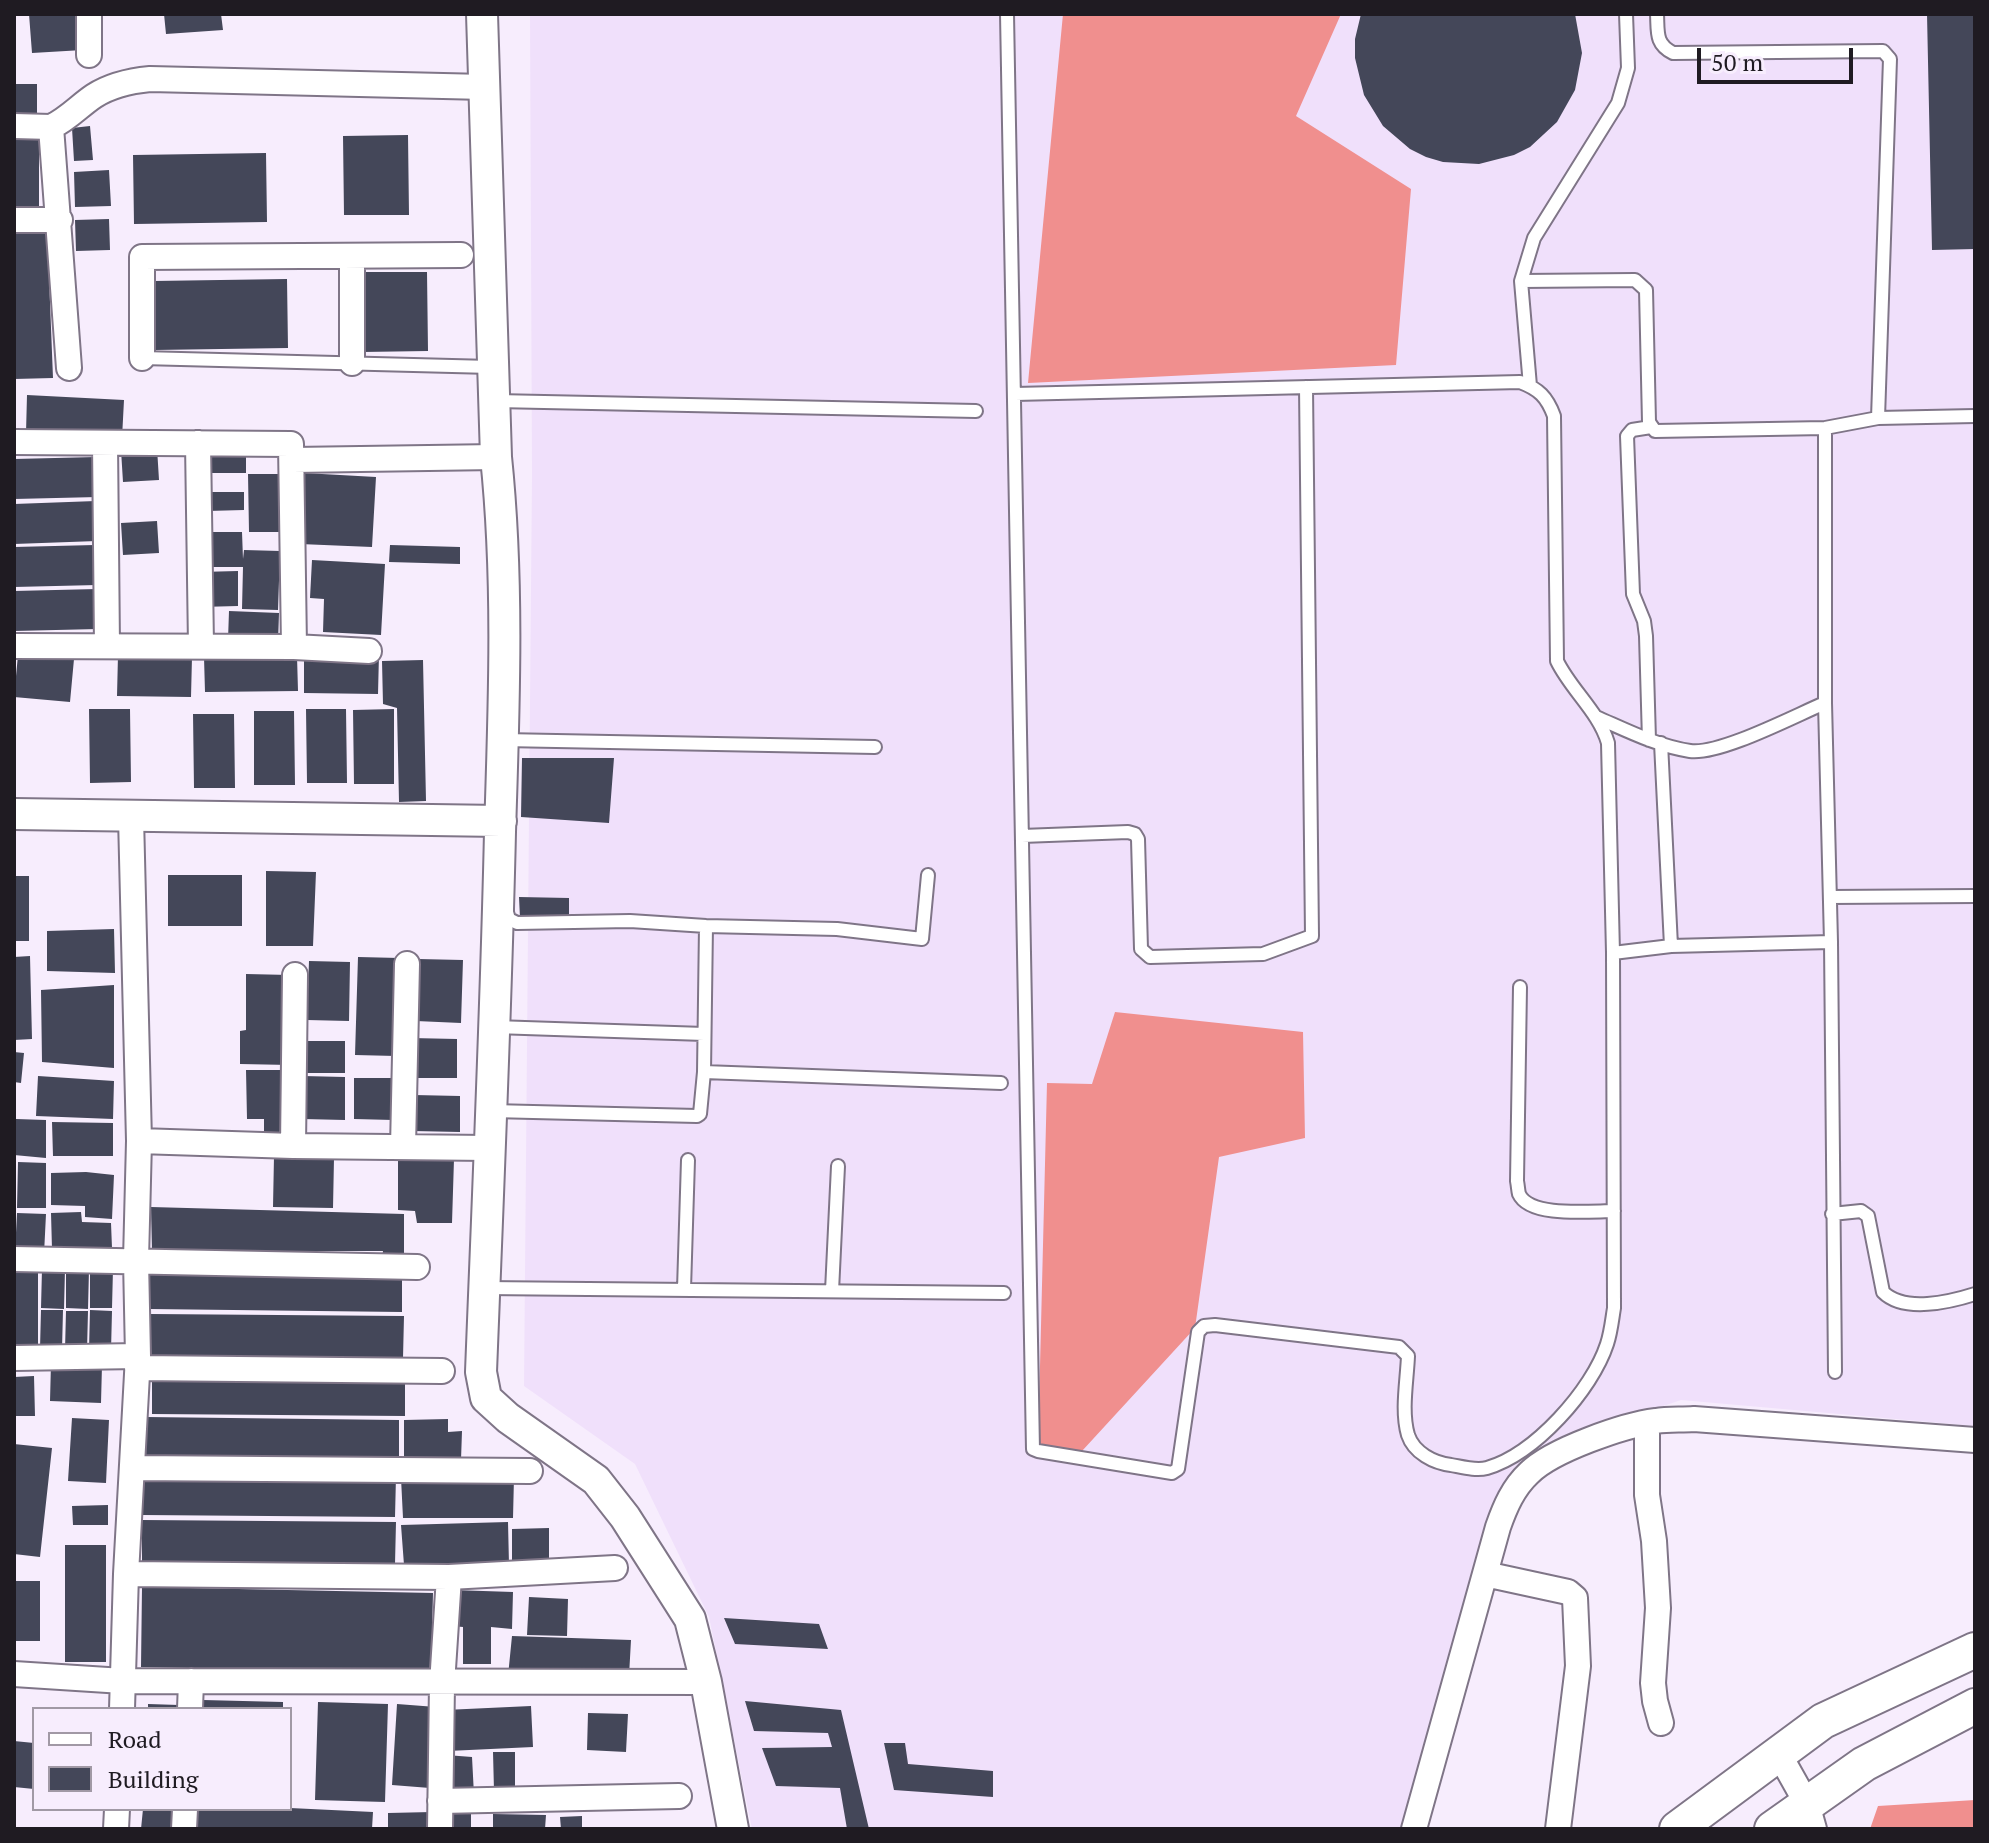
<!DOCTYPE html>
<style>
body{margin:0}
#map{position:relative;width:1989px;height:1843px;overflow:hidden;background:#f7edfd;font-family:"PT Serif",serif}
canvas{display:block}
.frame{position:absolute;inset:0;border:16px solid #1f1b22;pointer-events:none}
.legend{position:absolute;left:32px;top:1707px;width:260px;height:104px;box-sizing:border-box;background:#f7edfd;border:2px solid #a199a5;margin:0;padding:10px 14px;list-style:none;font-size:24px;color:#1f1b22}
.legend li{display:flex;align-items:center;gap:16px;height:40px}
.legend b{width:40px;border:2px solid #a199a5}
.scale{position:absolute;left:1697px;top:48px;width:156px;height:36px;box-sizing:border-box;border:4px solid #1f1b22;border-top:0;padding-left:10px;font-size:24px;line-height:28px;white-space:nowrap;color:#1f1b22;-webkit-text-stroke:6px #f7edfd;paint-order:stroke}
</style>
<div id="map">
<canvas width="1989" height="1843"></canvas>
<div class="frame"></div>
<ul class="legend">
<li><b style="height:10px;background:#fff"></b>Road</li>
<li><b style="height:22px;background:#444759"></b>Building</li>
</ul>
<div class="scale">50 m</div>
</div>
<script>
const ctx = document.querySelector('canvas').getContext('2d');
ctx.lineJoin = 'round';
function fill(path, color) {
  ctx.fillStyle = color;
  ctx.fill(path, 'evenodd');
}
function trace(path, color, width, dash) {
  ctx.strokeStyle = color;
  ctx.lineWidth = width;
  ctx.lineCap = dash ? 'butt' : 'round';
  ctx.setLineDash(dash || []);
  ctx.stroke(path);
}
fill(new Path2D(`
 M530,14H1975V1426L1681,1400L1589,1431L1498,1495L1482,1541L1404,1829H752L709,1617L635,1464L524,1386L532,475Z`), '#f0e0fb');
fill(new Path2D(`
 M1063,14H1341L1296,116L1411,189L1396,365L1028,383Z
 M1115,1012L1303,1032L1305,1138L1219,1157L1195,1328L1082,1451L1038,1447L1047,1083L1092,1084Z
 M1975,1800V1829H1870L1878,1806Z`), '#f08f8e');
fill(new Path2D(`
 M29,14H81L83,50L32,53Z
 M164,14H221L223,30L166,34Z
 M1361,14H1575L1582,53L1575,90L1557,122L1530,147L1514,155L1479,164L1443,162L1426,157L1410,149L1383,126L1364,95L1355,58V39Z
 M1927,14H1975V249L1932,250Z
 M14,84H37V121L14,122Z
 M90,126L93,160L74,161L72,128Z
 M408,135L409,215H344L343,136Z
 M14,137H39V210H14Z
 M266,153L267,222L134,224L133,155Z
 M109,170L111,206L75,207L74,172Z
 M109,219L110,250L76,251L75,220Z
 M47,227L53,378L14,379V228Z
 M361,272H427L428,351L362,352Z
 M287,279L288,348L155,350L154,281Z
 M27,395L124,400L122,438L26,433Z
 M157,448L159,480L123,482L121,450Z
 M246,454V473H209V455Z
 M96,457L98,497L14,499V459Z
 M304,473L376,477L372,547L300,544Z
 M248,474H282V532H249Z
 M207,492H244V510L207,511Z
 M96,501L97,541L14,544V504Z
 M157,521L159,553L123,555L121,523Z
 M204,532H242L243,559L244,550L280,551L278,610L242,609L243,567H205Z
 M95,545L97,585L14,587V547Z
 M390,545L460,547V564L389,562Z
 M312,560L385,564L381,635L323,632L324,599L310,598Z
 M238,571V606L200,607V572Z
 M97,589L98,629L14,631V591Z
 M229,611L279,613L278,642L228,640Z
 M304,653L379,654L378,694L304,693Z
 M18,655L74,659L70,702L14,697Z
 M118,655L192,657L191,697L117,696Z
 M297,656L298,691L205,692L204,657Z
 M423,660L426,801L399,802L397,708L383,704L382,661Z
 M89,709H130L131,782L90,783Z
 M306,709H346L347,783H307Z
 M394,709V784H354L353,710Z
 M254,711H294L295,785H254Z
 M193,714H234L235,788H194Z
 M522,758H614L609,823L521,817Z
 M266,871L316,872L313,946H266Z
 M168,875H242V926H168Z
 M14,876H29V941H14Z
 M519,897L569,898V918H520Z
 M114,929L115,973L47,971V931Z
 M30,956L32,1039L14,1040V957Z
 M358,957L399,958L396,1056L355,1055Z
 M418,959L463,960L461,1023L416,1021Z
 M309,961L350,962L349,1021L307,1020Z
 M246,974L290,975V1065L240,1064V1031L246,1030Z
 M114,985V1068L42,1062L41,990Z
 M411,1038L457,1039V1078H411Z
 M303,1041H345V1073H303Z
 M14,1052L24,1053L21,1083L14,1082Z
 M246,1070H289V1132H264V1119H247Z
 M38,1076L114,1081L113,1119L36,1116Z
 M303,1076L345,1077V1120L303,1119Z
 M354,1078H394L393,1120L354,1119Z
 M414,1095L460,1096V1132L413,1131Z
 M16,1119L46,1120V1158L14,1155Z
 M52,1122L113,1123V1156H53Z
 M274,1156L334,1158L333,1208L273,1207Z
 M398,1159H454L452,1223H417L415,1211L398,1210Z
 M18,1162L46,1163V1208H17Z
 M86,1172L114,1175L112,1219L85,1217V1206L51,1205V1173Z
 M151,1207L404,1214V1263H381L383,1251H152Z
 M81,1212L82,1222L111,1223L112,1248L52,1249L51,1213Z
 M17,1213L46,1214L44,1254L15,1252Z
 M90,1268L113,1269L112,1308H90Z
 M149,1268L402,1271V1312L149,1309Z
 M16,1269H38V1349H16Z
 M42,1269H65L64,1309L41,1308Z
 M66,1269H89L88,1309L66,1308Z
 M41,1310H63L62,1350L40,1349Z
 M90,1310L112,1311L111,1351L89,1350Z
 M66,1311H88L87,1351L65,1350Z
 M151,1314L404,1316L403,1358L151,1355Z
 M51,1363L102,1365L101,1403L50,1401Z
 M152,1372L405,1375V1416L152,1414Z
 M34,1376L35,1416H14V1377Z
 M146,1417L399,1420V1462L146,1459Z
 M72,1418L109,1420L106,1483L68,1481Z
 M448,1419V1432L462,1431L461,1460L404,1458V1420Z
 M14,1444L52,1448L40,1557L14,1554Z
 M143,1473L396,1476L395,1517L142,1515Z
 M514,1477L513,1518H403L401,1478Z
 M108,1505V1525H73L72,1506Z
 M142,1520L396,1522L395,1564L142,1561Z
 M508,1522L509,1565H404L401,1525Z
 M549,1528V1564H512V1529Z
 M65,1545H106V1662H65Z
 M14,1581H40V1641H14Z
 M142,1587L433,1593L431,1673L141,1667Z
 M453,1590L513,1592L512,1629L491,1627V1664H463V1627L452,1626Z
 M529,1597L568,1599L567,1636L527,1635Z
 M724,1618L819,1624L828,1649L735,1644Z
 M512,1636L631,1640L629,1676H508Z
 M203,1700L283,1702V1709H203Z
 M745,1701L841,1710L869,1829H847L840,1788L776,1786L762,1748L832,1747L828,1733L754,1731Z
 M318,1702L388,1704L385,1802L315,1800Z
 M148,1704L179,1705V1709H148Z
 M397,1704L436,1707L430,1788L392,1785Z
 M531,1706L533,1747L448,1751L445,1710Z
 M588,1713L628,1714L626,1752L587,1750Z
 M14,1741L34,1743V1789L14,1787Z
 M884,1743H905L908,1764L993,1771V1797L894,1790Z
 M493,1752H515V1792L494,1791Z
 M446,1755L472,1757L474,1795L444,1793Z
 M290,1808L373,1812L372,1829H191L192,1809Z
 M143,1809H173L172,1829H141Z
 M471,1811V1829H450L449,1812Z
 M432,1812L433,1829H388V1813Z
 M493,1814L546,1815L545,1829H493Z
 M582,1816V1829H561L560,1817Z`), '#444759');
const service = new Path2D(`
 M1007,14L1033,1449L1038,1451L1172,1473L1178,1469L1198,1332L1204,1326L1215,1325L1399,1347L1408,1356C1407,1381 1401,1411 1408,1435C1414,1453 1434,1463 1451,1465C1462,1467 1476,1471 1487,1468C1535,1454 1592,1390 1607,1344C1611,1332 1612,1320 1614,1308L1613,953L1608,743C1599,712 1571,690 1557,661L1554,416C1547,397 1539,389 1520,382L1015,394
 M1657,14C1658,32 1655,44 1673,53L1883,51L1890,59L1878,418
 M1521,281L1635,280L1646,290L1649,422L1655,431L1825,428L1878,418L1975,416
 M142,358L491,367
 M1530,386L1521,281L1534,238L1618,103L1628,68L1626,14
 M496,401L976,411
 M1825,428V703L1831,942L1835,1372
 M1596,717C1626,730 1657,746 1690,751C1720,755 1794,716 1825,703
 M503,740L875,747
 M1649,740L1646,636L1644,621L1633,594L1627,436L1632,430L1651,427
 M1661,743L1671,946
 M1022,836L1128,832L1135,834L1138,839L1141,949L1150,957L1263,954L1312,936L1306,387
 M1830,897L1975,896
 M506,909L509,919L517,923L630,921L706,926L837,929L922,939L928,875
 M1613,953L1671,946L1831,942
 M1520,987L1517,1181C1518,1186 1518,1190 1519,1194C1530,1218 1591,1211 1614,1211
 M495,1027L704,1034
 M704,1072L1001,1083
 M492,1111L697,1116L700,1114L704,1072L706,926
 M1832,1214L1861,1211L1868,1216L1883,1292C1904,1313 1950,1302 1975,1294
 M484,1288L1004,1293
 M684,1289L688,1160
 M832,1291L838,1166`);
const minor = new Path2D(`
 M89,14V55
 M14,126L51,127L69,368
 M51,127C68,119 79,106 94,96C111,85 129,81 150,79L485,87
 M14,220H60
 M142,358V257L461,255
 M352,363V256
 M14,442L291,444L294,647
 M105,443L107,646
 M198,443L201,646
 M293,460L496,457
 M14,646L294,647L369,651
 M139,1141L293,1146L489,1148
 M293,1146L295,975
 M403,1147L407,964
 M14,1259L417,1267
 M14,1358L138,1356
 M137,1368L442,1371
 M1647,1423V1495L1654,1541L1658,1608L1653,1683L1655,1701L1661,1723
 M132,1468L530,1471
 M126,1574L449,1577L615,1568
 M1485,1574L1568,1592L1575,1598L1578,1666L1558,1829
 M14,1674L123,1681L706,1682
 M122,1709L126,1574L138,1356L136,1260L139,1141L131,817
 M190,1709L191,1681
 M1779,1754L1807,1804L1814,1829
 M440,1801L679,1796
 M116,1829L117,1809
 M184,1829L185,1809
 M440,1829L442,1684L449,1577
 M1414,1829L1498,1527C1505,1507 1513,1488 1529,1473C1552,1450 1624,1425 1656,1421C1668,1419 1681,1420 1694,1419L1975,1440`);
const tertiary = new Path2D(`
 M482,14L496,457C509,581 504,707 500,832C496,1012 488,1192 481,1372L486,1398L508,1418L596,1480L625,1517L690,1619L706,1682L733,1829
 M14,814L501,821`);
const secondary = new Path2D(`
 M1677,1829L1823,1721L1975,1650
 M1772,1829L1864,1764L1975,1706`);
trace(service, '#7f7587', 16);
trace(minor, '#7f7587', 28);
trace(tertiary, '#7f7587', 34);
trace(secondary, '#7f7587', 38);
trace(service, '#fff', 12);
trace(minor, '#fff', 24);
trace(tertiary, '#fff', 30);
trace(secondary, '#fff', 34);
</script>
